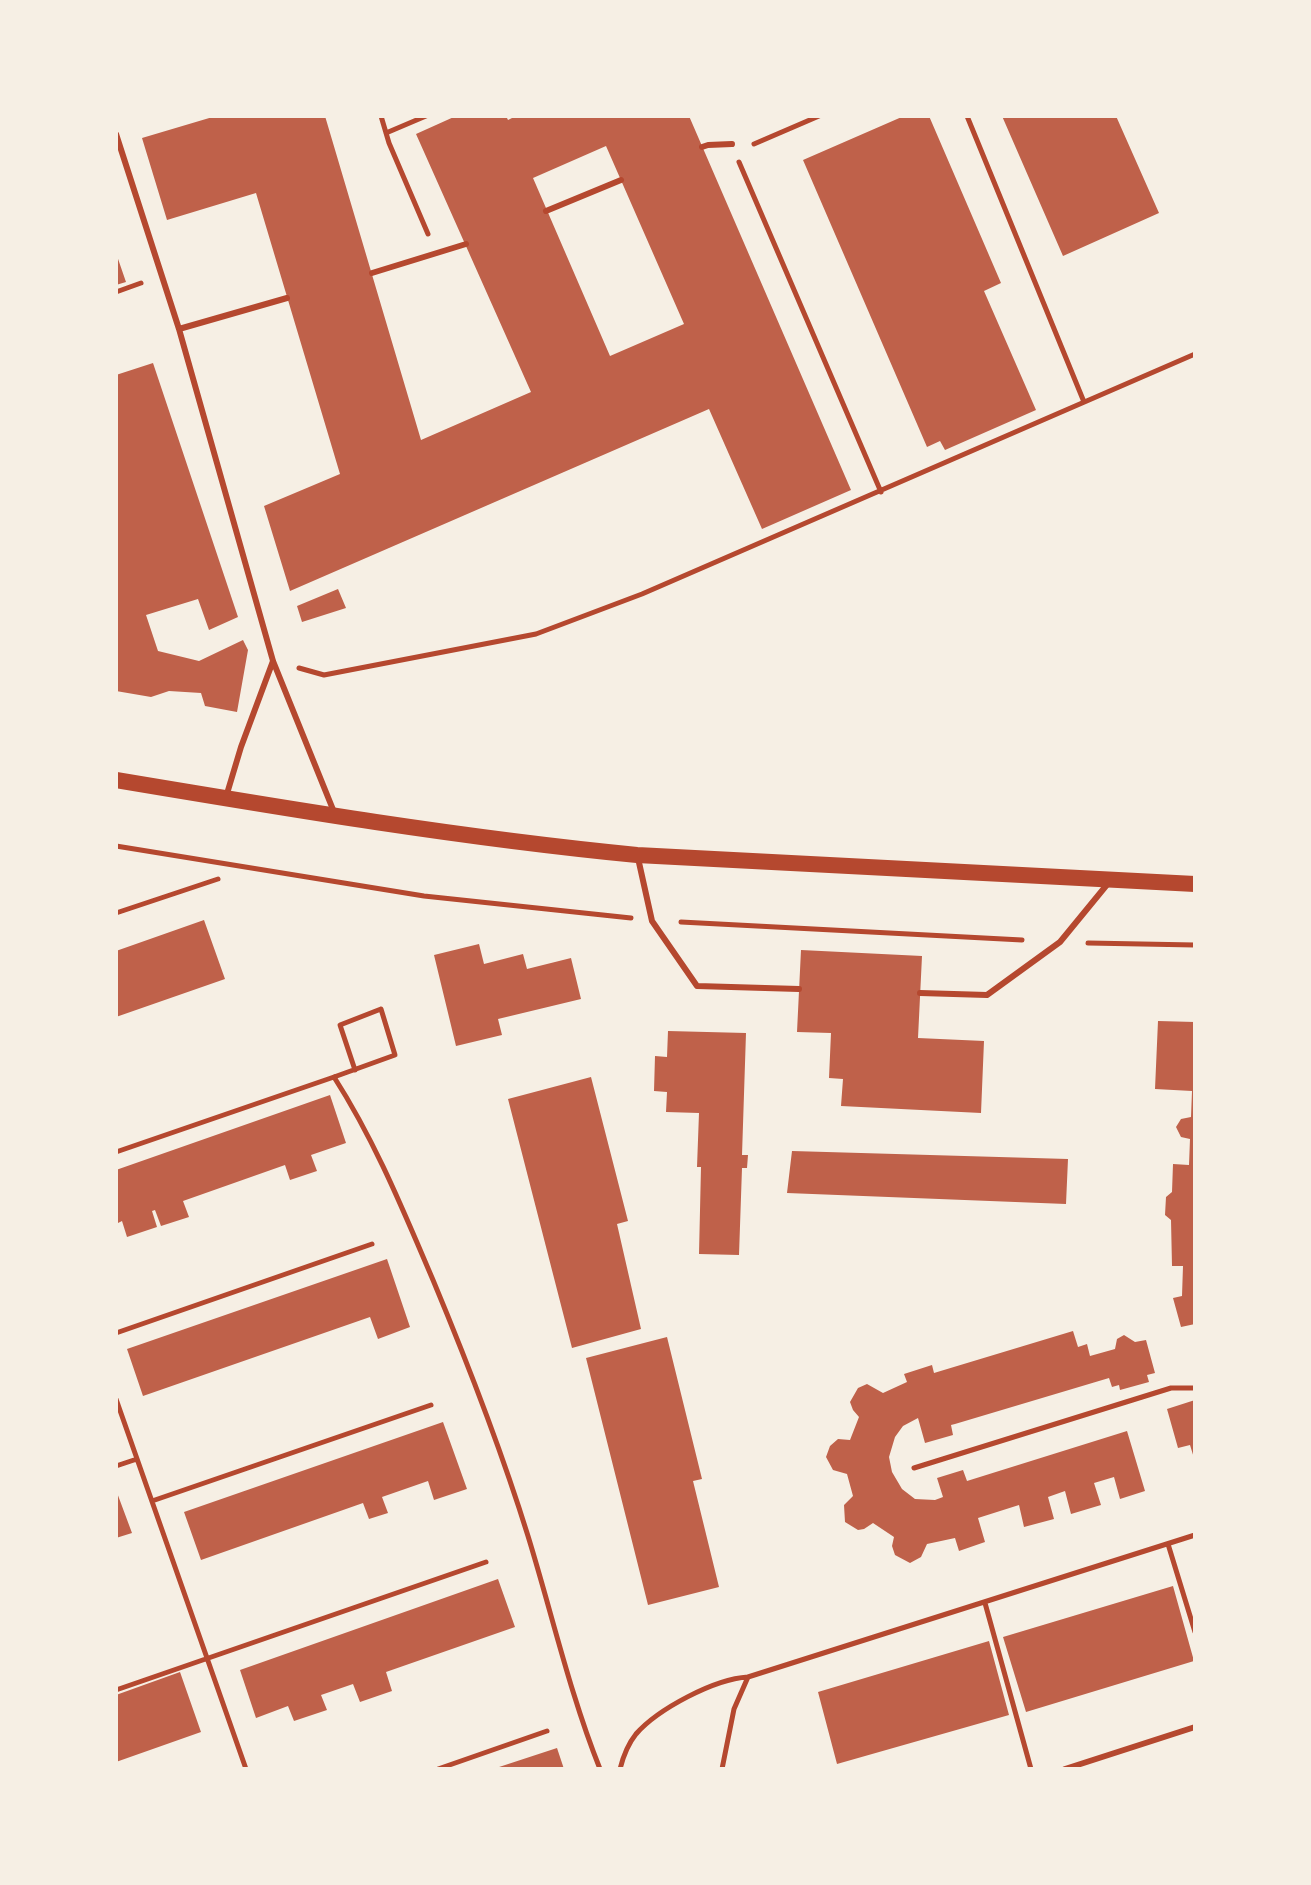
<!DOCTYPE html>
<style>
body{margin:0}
#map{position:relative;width:1311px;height:1885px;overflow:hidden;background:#f6efe4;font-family:Barlow,sans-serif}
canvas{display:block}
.frame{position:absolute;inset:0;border:118px solid #f6efe4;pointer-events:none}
</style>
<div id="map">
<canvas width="1311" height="1885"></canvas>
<div class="frame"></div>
</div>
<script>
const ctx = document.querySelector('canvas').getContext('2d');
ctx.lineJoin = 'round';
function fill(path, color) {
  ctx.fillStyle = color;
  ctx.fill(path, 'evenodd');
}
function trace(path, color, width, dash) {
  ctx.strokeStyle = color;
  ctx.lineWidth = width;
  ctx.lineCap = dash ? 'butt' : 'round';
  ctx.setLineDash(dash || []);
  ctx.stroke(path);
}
fill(new Path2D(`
 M216,116H325L421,440L531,392L416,134L456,116H506L508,120L516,116H689L851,490L762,529L709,409L290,591L264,506L340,474L256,193L167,220L142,138ZM606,146L684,324L610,356L533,178Z
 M904,116H929L1001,283L984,291L1036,410L945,450L940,441L927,447L803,160Z
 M1002,116H1116L1159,213L1063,256Z
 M116,253L126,282L116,285Z
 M153,363L238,617L209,630L198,599L146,615L158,651L199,661L243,640L248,650L237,712L205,706L201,693L169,691L151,697L116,691V375Z
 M338,589L346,608L302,622L297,606Z
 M204,920L225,979L116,1017V951Z
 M479,944L484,964L523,954L527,969L571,958L581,999L498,1019L502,1035L456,1046L434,955Z
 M801,950L922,956L918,1038L984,1041L981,1113L841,1106L843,1079L829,1078L831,1033L797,1032Z
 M1158,1021L1195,1022V1324L1181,1327L1173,1298L1182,1296L1183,1266H1172L1171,1220L1165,1215L1166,1197L1172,1192L1173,1164L1189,1165L1190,1139L1181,1137L1176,1127L1181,1119L1191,1117L1192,1091L1155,1089Z
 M668,1031L746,1033L742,1155H748L747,1168H742L739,1255L699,1254L701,1167H697L699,1113L666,1112L667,1092L654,1091L655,1056L667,1057Z
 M591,1077L628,1221L617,1224L641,1329L572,1348L508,1099Z
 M330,1095L346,1143L311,1155L317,1171L290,1180L285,1165L183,1201L189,1217L161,1226L155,1210L152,1211L157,1227L127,1237L122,1221L116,1224V1170Z
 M792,1151L1068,1159L1066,1204L787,1193Z
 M387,1259L410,1327L378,1339L370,1317L143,1396L127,1349Z
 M1073,1331L1078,1347L1087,1344L1090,1356L1115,1349L1117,1339L1124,1335L1135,1342L1146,1340L1155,1373L1147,1375L1149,1382L1120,1390L1119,1385L1112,1387L1109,1378L955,1424L951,1425L953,1435L925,1443L918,1418L903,1426L895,1437L889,1457L892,1472L902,1489L915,1499L935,1500L943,1497L937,1478L963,1470L967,1481L1127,1431L1145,1491L1120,1499L1114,1477L1094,1483L1101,1505L1071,1514L1065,1491L1048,1497L1054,1519L1024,1527L1019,1505L978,1518L985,1542L959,1551L955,1538L927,1544L921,1557L910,1563L895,1555L892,1546L894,1537L873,1523L864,1529L858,1530L845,1522L844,1505L853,1496L847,1474L833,1470L826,1457L830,1446L838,1439L850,1440L859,1417L853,1410L850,1402L858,1388L867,1384L883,1393L907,1382L904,1374L932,1365L934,1373Z
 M667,1337L702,1479L693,1481L719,1587L648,1605L586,1358Z
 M1195,1400V1458H1194L1190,1445L1178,1448L1167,1409Z
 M443,1422L467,1489L434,1500L428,1481L382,1497L388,1513L369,1519L363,1503L201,1560L184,1512Z
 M116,1490L132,1533L116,1538Z
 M498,1579L515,1627L386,1672L392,1691L360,1702L353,1684L321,1695L327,1710L294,1721L288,1706L256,1718L240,1670Z
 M1173,1586L1194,1661L1026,1712L1003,1637Z
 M989,1641L1009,1715L837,1764L818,1692Z
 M180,1672L201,1732L116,1762V1695Z
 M557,1748L564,1769H496V1768Z`), '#bf614a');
trace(new Path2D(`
 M381,116L389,143L428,234
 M967,116L1084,402
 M386,133L426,116
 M754,144L819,116
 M739,162L881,492
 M116,292L141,283
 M299,668L324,675L536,634L642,594L1195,354
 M116,846L424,896L631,918
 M116,913L218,879
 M681,922L1022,940
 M1088,943L1195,945
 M334,1077C375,1141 403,1210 433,1280C468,1364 501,1449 528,1536C552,1614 570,1694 600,1769
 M116,1152L334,1077L395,1055L381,1009L340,1025L355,1070
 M116,1333L372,1244
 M116,1399L246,1769
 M116,1466L137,1459
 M914,1468L1171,1388H1195
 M152,1501L431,1405
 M1168,1544L1195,1632
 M985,1603L1031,1769
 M116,1690L486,1562
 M438,1769L547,1731
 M620,1769C623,1757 628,1744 636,1734C658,1709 714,1679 748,1677
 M722,1769L734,1709L748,1677L1195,1535`), '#b5482f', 5);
trace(new Path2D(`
 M116,134L179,329L273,661L334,812
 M702,147L708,145L732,144
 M546,211L621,180
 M372,273L466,244
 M179,329L287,298
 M226,797L241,747L273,661
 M638,858L652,921L697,986L799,989
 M920,993L987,995L1060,942L1110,881
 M1065,1769L1195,1727`), '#b5482f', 6);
trace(new Path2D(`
 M116,780C289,809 462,838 637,855L1195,884`), '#b5482f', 16);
</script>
